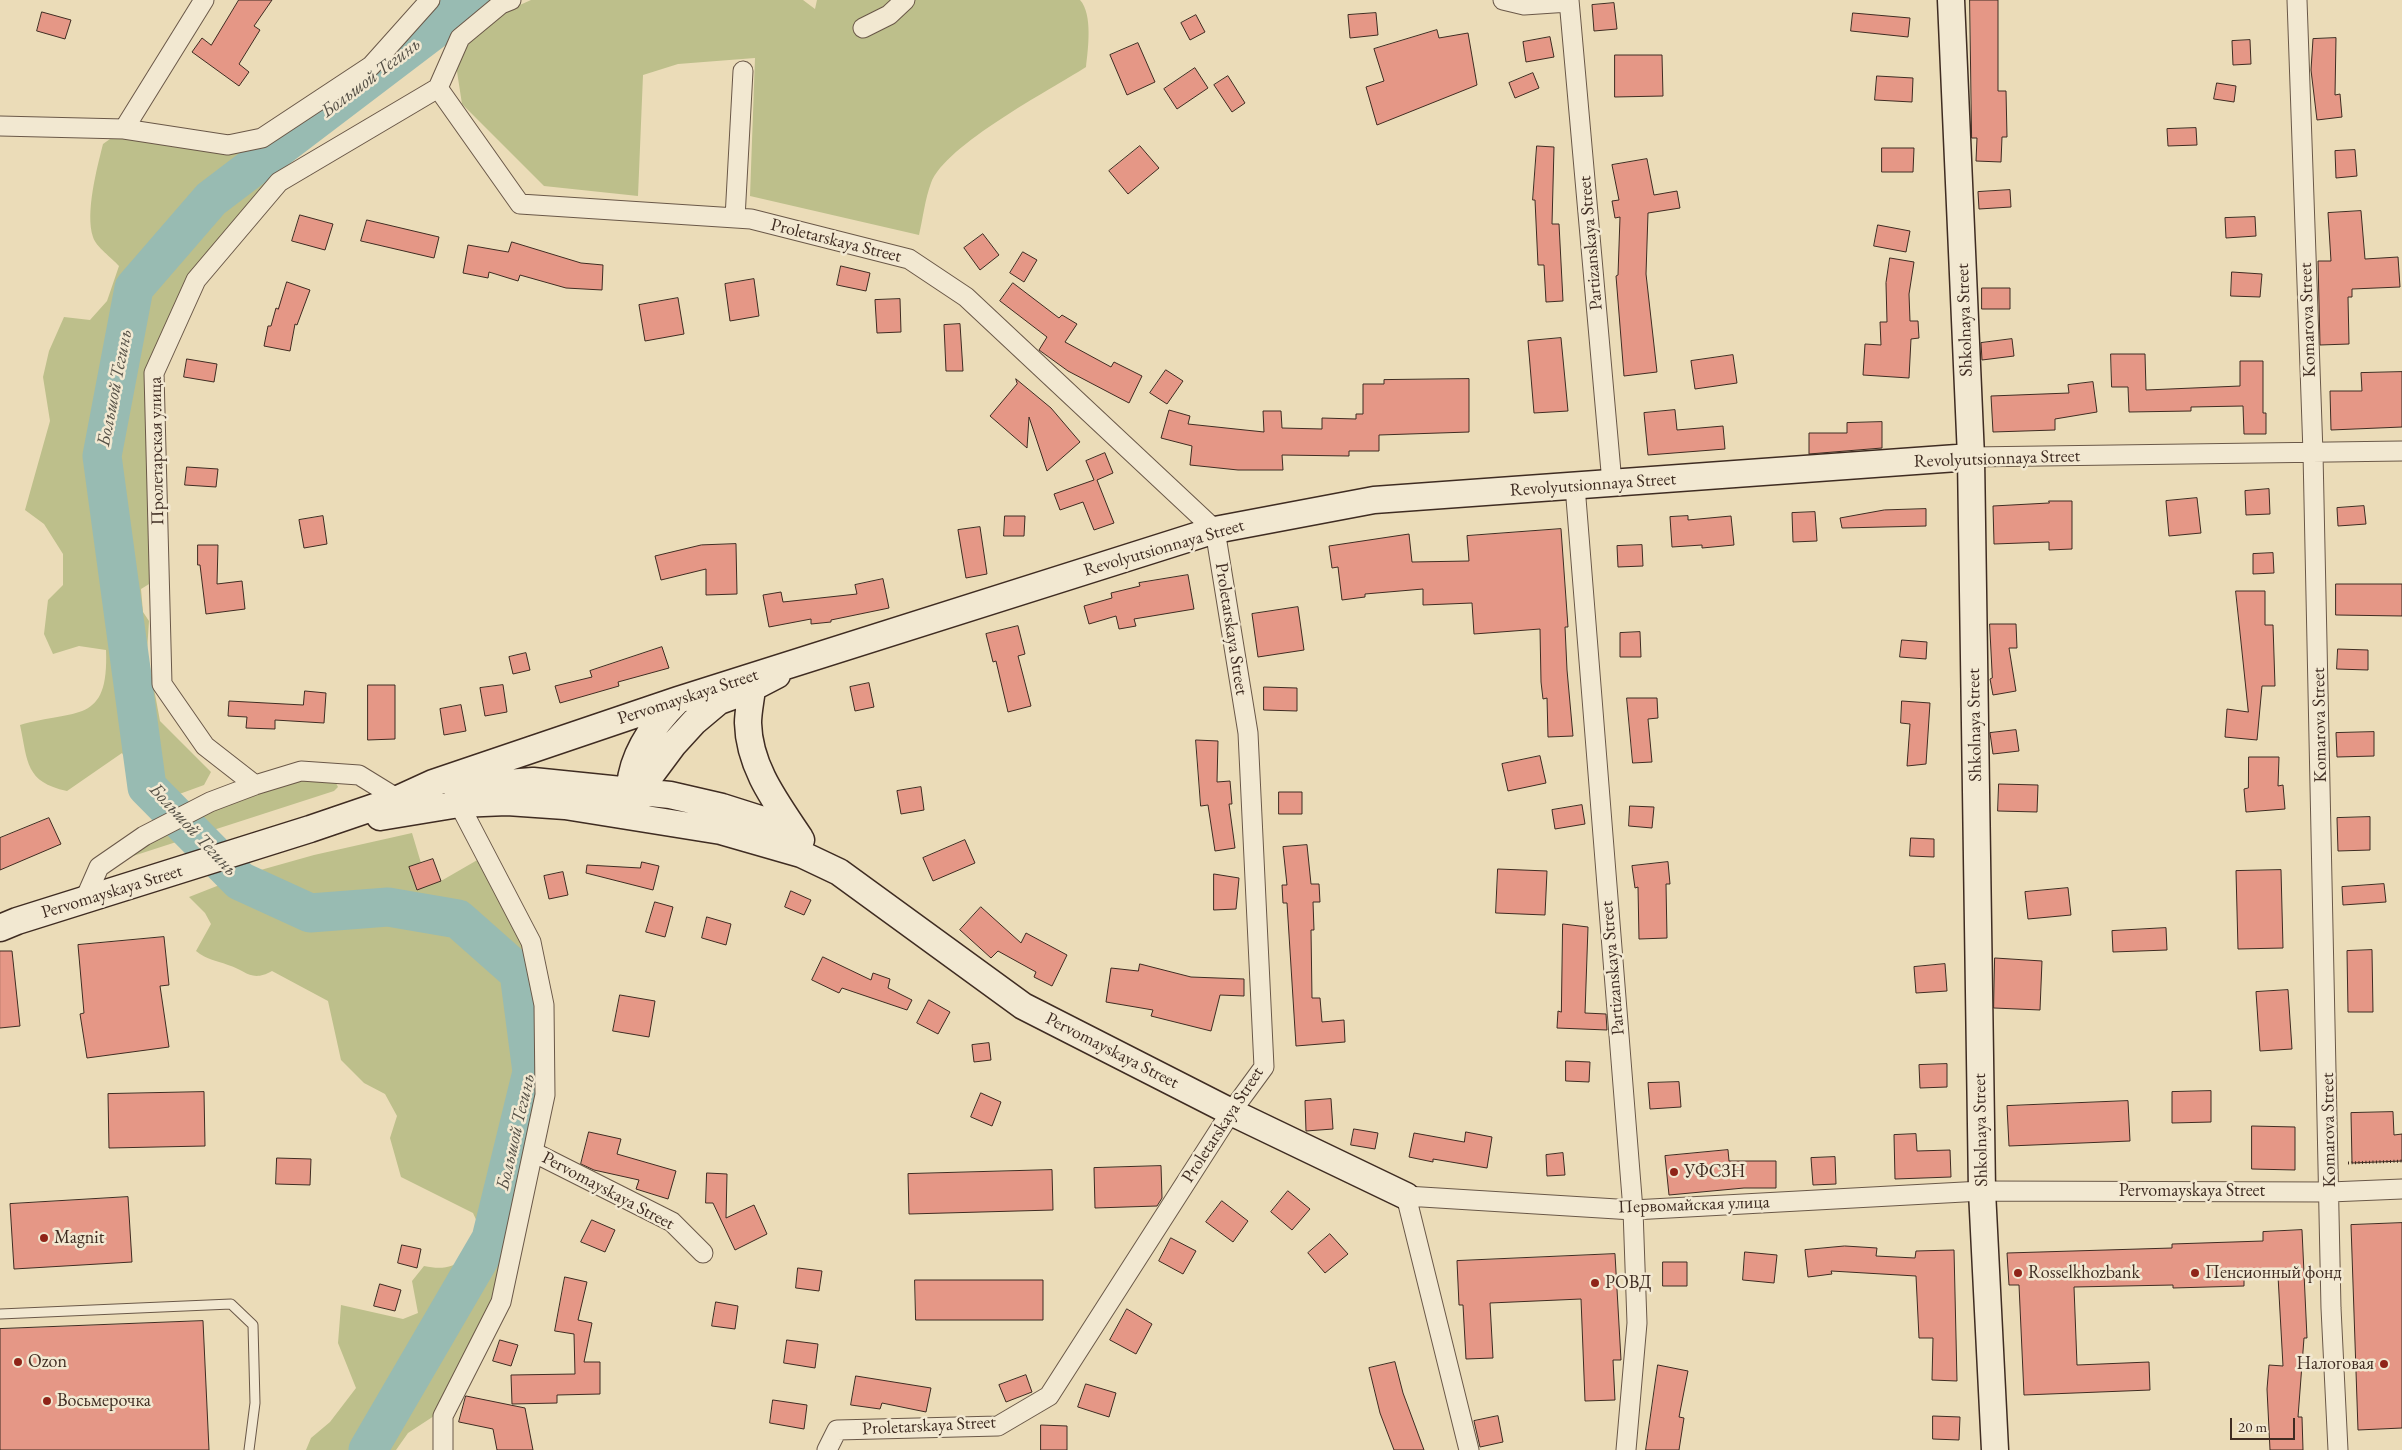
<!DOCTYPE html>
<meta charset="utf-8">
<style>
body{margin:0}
#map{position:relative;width:2402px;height:1450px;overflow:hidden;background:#ebdcb8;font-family:"EB Garamond",serif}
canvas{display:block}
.scale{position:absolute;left:2230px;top:1418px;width:65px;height:22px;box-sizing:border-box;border:2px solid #3f2c22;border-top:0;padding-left:6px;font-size:15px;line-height:18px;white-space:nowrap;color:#3f2c22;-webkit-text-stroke:4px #f2e8d1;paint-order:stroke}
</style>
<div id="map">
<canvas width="2402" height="1450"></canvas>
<div class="scale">20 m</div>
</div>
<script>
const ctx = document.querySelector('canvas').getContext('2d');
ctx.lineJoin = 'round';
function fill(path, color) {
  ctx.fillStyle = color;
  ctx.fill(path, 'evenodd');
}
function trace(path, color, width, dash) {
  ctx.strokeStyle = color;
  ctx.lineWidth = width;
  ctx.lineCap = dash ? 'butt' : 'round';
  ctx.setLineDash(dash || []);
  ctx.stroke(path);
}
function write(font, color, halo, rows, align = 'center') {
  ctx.font = font + ' "EB Garamond",serif';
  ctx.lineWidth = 5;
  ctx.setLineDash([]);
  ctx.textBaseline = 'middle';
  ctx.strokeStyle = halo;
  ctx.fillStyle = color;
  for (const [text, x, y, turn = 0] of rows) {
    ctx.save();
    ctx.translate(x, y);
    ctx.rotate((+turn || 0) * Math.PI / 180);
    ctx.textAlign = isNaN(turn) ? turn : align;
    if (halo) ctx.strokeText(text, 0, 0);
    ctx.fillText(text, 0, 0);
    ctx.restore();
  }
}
fill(new Path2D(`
 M531,0H803L815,9L817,0H1080C1093,14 1088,50 1086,67C1050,90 945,145 931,183C925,199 923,218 919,235L750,196L755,58L678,64L643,75L638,196L544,186L462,104L456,65L482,22Z
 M124,129L262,138L279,182L196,280L154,373L159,578L141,589L143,612L149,621L147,651L160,721L211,772L204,785L152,804L122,753L67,791C25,782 28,762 20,725C76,709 109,725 106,650L79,646L53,654L44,634L48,600L63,585V554L44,524L25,510L50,421L43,377L49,351L64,317L90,320L107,301L119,266C112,258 96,247 93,237C85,213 97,168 103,144Z
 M312,777L336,783L338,787L334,791L133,856L142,846L158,835L267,787Z
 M412,833L421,863L409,868L417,889L441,881L486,855L531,942L545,1095L501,1302L434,1416L408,1433L396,1450H306L311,1438L330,1422L356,1388L338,1343L341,1305L403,1319L418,1313L412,1281L424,1266C455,1273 466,1259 484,1237L473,1213L401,1177L390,1138L397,1116L385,1094L364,1083L341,1060L328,1001L272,971C251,983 246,970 228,965C215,960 207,960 196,951L211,924L205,913L189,897L250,873L314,855Z`), '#bdbf8b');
trace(new Path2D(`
 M368,1450L491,1239L532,1072L519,973L458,919L388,907L310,913L240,881L147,787L102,456L134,288L211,199L473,0`), '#98bbb2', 39);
const building = new Path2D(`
 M239,0H272L254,26L260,30L239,64L249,72L239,86L192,52L202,38L211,45Z
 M1970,0H1998V91H2006L2007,137H2002L2001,162L1976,161L1977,138H1972Z
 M1614,3L1617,29L1594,31L1592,5Z
 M42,12L71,20L65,39L37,31Z
 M1376,13L1378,35L1350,38L1348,15Z
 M1853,13L1910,18L1908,37L1851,31Z
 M1196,15L1205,32L1190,40L1181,23Z
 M1437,30L1439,38L1468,33L1477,85L1377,125L1366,87L1384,81L1374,49Z
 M1550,37L1554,57L1526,62L1523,42Z
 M2336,38L2335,95L2340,94L2342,117L2317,120L2311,70L2313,39Z
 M2250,40L2251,64L2233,65L2232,41Z
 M1138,43L1155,82L1127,95L1110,55Z
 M1615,55H1662L1663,96L1615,97Z
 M1195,68L1208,88L1177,109L1164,89Z
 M1533,73L1539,88L1515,98L1509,83Z
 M1228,76L1245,103L1232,112L1214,85Z
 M1877,76L1913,78L1912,102L1875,100Z
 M2217,83L2236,86L2234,102L2214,99Z
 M2196,128L2197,145L2168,146L2167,129Z
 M1140,146L1159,168L1128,194L1109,171Z
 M1537,146L1554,147L1552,224H1559L1563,301L1546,302L1544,265H1538L1535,200H1533Z
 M1882,148H1914L1913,172H1882Z
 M2355,150L2357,176L2336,178L2335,151Z
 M1647,159L1654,195L1677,191L1680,208L1648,213L1646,274L1657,372L1624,376L1616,276L1618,275L1620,217L1615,218L1612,201L1619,200L1612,165Z
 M2010,190L2011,207L1979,209L1978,192Z
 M2361,211L2365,259L2398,257L2400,287L2352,289V297H2348L2349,344L2320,345L2318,261H2331L2328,213Z
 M300,215L333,224L325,250L292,241Z
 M2255,217L2256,236L2226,238L2225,218Z
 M367,220L439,237L434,258L361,241Z
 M1878,225L1910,231L1906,252L1874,246Z
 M983,234L999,255L980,270L964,248Z
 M512,242L581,263L603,265L602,290L566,288L520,275L518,281L489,272L488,278L463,273L468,245L508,252Z
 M1023,252L1037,260L1024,282L1010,273Z
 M1890,258L1914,262L1909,294L1910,321H1918L1919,338L1911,339L1909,378L1863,375L1865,344L1881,345L1880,322H1887L1886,283Z
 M841,266L870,273L866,291L837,285Z
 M2232,272L2262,274L2260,297L2231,296Z
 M754,279L759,316L730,321L725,284Z
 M287,282L310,290L297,325L295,324L290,351L264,346L268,326H271L276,308L278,309Z
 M1013,283L1059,318L1062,315L1077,324L1065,342L1111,367L1114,362L1142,376L1129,403L1068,371L1039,350L1047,337L1000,301Z
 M1982,288H2010V309H1982Z
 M678,298L684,334L645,341L639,305Z
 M900,299L901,332L877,333L875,300Z
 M960,324L963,371H946L944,325Z
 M1561,338L1568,411L1534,413L1528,341Z
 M2012,339L2014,356L1982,360L1981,343Z
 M2111,354H2145L2146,390L2240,386V361H2263V413H2266V434H2244L2243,406L2191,407V411L2129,412L2128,387H2112Z
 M1733,355L1737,383L1695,389L1691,361Z
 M187,359L217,364L214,382L184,377Z
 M1166,370L1183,381L1167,404L1150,393Z
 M2402,372V427L2331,430L2330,391H2362L2361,373Z
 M1016,379L1051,408L1080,442L1047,471L1029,417L1027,448L990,416L1017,384Z
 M1469,379V432L1379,435V451H1349V456L1282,455L1283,470H1238L1190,465L1192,446L1161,438L1169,410L1190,416L1188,424L1264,432L1263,411H1281L1282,428L1322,429V418L1356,419V414H1363V384H1384V380Z
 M2093,382L2097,412L2055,419V430L1993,432L1991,396L2069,393L2068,385Z
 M1675,410L1677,430L1723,426L1725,449L1648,455L1644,413Z
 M1882,422V448L1809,454V433H1847V423Z
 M1105,453L1113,473L1097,480L1114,523L1094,530L1083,502L1060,510L1054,494L1094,480L1086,461Z
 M187,467L218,469L216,487L185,485Z
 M2269,489L2270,514L2246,515L2245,491Z
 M2197,498L2201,533L2169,536L2166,501Z
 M2049,501H2072V549L2049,550V542L1994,544L1993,506L2049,503Z
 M2364,506L2366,524L2338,526L2337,508Z
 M1926,509V526L1842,528L1840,518L1884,510Z
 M1815,512L1817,541L1793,542L1792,513Z
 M323,516L327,544L304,548L299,520Z
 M1005,516H1025L1024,536H1004Z
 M1688,516V520L1731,516L1734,545L1702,548V545L1672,547L1670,517Z
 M980,527L987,574L966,578L958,530Z
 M1561,529L1568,627H1565L1567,670L1573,736L1548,737L1547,698L1543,699L1541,682L1540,629L1474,634L1472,603L1423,605V589L1365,594V597L1342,600L1338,567L1332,568L1329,546L1409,534L1412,562L1469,561L1467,536Z
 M736,544L737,594L706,595V569L661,580L655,556L701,545Z
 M198,545H218L217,584L242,581L245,609L206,614L200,565H198Z
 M1642,545L1643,566L1618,567L1617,546Z
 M2273,553L2274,573L2253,574V554Z
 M1188,575L1194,609L1134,619L1136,626L1119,629L1116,616L1089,624L1084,606L1112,598L1111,593L1140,586L1139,583Z
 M883,579L889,608L831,620V622L811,624V619L769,627L763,595L781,592L783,602L857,594L855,585Z
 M2336,584H2402V616L2336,615Z
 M2236,591H2265V625H2273L2275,686H2262L2257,740L2225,737L2227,709L2248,712Z
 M1298,607L1304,650L1258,657L1252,614Z
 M1990,624H2016L2017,648H2009L2016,691L1993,695L1990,679L1992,678Z
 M1018,626L1025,654L1018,656L1031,706L1008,712L996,661L993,662L986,634Z
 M1640,632L1641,657H1620V633Z
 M1902,640L1927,642L1926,659L1900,657Z
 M662,647L669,668L618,682L619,686L560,703L555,686L592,677L590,671Z
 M2338,649L2368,650V670L2337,669Z
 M526,653L530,670L513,674L509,657Z
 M869,683L874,707L855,711L850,687Z
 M368,685H395V739L368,740Z
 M503,685L507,712L485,716L480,688Z
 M1264,687L1297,688V711L1264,710Z
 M305,691L326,693L324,723L275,720V729L246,728L247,717L228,716L229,701L303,705Z
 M1627,698H1657L1658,718L1648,719L1652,762L1633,763Z
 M1902,701L1930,703L1926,764L1907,766L1910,724L1901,723Z
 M461,705L466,731L444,735L440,709Z
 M2016,730L2019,751L1993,754L1990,733Z
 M2374,732V756L2337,757L2336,733Z
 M1196,740L1218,741L1217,782L1230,781L1232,804H1229L1235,848L1215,851L1208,805L1201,806Z
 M1540,756L1546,783L1508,791L1502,764Z
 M2249,757H2279L2278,786L2283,785L2285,809L2246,812L2244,789L2248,788Z
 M1999,784L2038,785L2037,812L1998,811Z
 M921,787L924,810L901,814L897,791Z
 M1279,792H1302V814H1279Z
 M1582,805L1585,824L1555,829L1552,810Z
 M1630,806L1654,807L1652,828L1629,826Z
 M2370,817V850L2338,851L2337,818Z
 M49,818L61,844L0,870V838Z
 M1911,838L1934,839V857L1910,856Z
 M965,840L975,863L933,881L923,858Z
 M1307,845L1311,884H1319L1320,902H1313L1314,930H1311L1312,998H1320L1322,1022L1344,1020L1345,1042L1296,1046L1287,903H1283L1282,885H1287L1283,847Z
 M433,859L441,881L417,890L409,867Z
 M642,862L659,866L653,890L586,873L587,865L640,868Z
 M1668,862L1670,884H1666L1667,938L1639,939L1638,887L1635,888L1632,866Z
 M1498,869L1547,871L1545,915L1496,913Z
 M2281,870L2283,948L2238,949L2236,871Z
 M563,872L568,895L549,899L544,876Z
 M1214,874L1239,878L1236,909L1214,910Z
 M2384,884L2386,902L2343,905L2342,887Z
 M2068,888L2071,915L2028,919L2025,892Z
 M791,891L811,900L804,915L785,907Z
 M655,902L673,907L665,937L646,932Z
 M981,907L1021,943L1026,933L1067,955L1052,986L1034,977L1036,972L998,951L991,958L960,930Z
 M707,917L731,924L726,945L702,938Z
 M1563,924L1588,927L1585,1013L1606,1014L1607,1030L1557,1028L1558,1011L1561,1012Z
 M2166,928L2167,950L2113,952L2112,931Z
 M164,937L169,985L160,986L169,1047L87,1058L80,1014L84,1013L78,945Z
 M2372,950L2373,1012H2348L2347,951Z
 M0,951H12L20,1026L0,1028Z
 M823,957L871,980L873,973L890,979L888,988L912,1000L907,1010L842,988L839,993L812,980Z
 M1995,958L2042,961L2040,1010L1994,1008Z
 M1140,964L1191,977L1244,979V996L1220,995L1211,1031L1151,1016L1153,1010L1106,1002L1111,968L1138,971Z
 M1945,964L1947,991L1916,993L1914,967Z
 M2288,990L2292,1049L2260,1051L2256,992Z
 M620,995L655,1001L649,1037L613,1031Z
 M929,1000L950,1012L938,1034L917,1023Z
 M989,1043L991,1060L974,1062L972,1045Z
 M1566,1061L1590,1062L1589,1082L1566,1081Z
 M1947,1064V1087L1920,1088L1919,1065Z
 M1679,1082L1681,1107L1650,1109L1648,1083Z
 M2211,1091V1122L2172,1123V1092Z
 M204,1092L205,1146L109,1148L108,1094Z
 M981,1093L1001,1102L992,1126L971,1117Z
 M1331,1099L1333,1129L1306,1131L1305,1101Z
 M2128,1101L2130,1141L2009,1146L2007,1106Z
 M2393,1112L2394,1135L2402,1134V1161L2352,1163L2351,1113Z
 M2252,1126L2295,1127V1170L2252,1169Z
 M1354,1129L1378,1133L1375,1149L1351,1145Z
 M589,1132L621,1139L617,1154L676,1171L668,1199L636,1189L639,1180L594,1170L581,1164Z
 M1466,1132L1492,1137L1487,1168L1433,1159V1162L1409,1157L1414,1133L1464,1142Z
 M1916,1134L1917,1151L1950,1150L1951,1177L1895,1179L1894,1135Z
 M1728,1150L1729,1161H1776V1188H1744L1669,1195L1665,1156Z
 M1563,1153L1565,1175L1547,1176L1546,1155Z
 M1835,1157L1836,1184L1813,1185L1811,1158Z
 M277,1158L311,1159L310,1185L276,1184Z
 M1161,1166L1162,1198L1157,1206L1095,1208L1094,1168Z
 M1052,1170L1053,1210L909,1214L908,1174Z
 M707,1173L727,1174L726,1218L754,1205L767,1234L735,1250L713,1203H706Z
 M1288,1191L1310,1209L1292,1230L1271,1212Z
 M128,1197L132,1262L14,1269L10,1204Z
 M1222,1201L1248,1221L1233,1242L1206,1222Z
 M592,1220L615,1230L605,1252L581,1242Z
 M2402,1223V1428L2358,1430L2351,1225Z
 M2302,1230L2307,1338H2304L2298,1417H2302L2303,1450H2270L2267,1389L2269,1365L2283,1366L2278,1276L2244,1277V1286L2173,1288V1285L2074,1287L2077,1365L2149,1362L2150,1390L2024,1395L2019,1285H2009L2007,1253L2172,1248V1244L2263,1241V1232Z
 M1330,1234L1348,1254L1325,1273L1308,1253Z
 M1171,1238L1196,1251L1183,1274L1159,1261Z
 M402,1245L421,1249L417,1268L398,1263Z
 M1845,1246L1877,1248L1876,1256L1915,1258L1916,1251L1954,1250L1957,1381L1932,1380L1933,1338H1919L1916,1276L1831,1271L1832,1274L1808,1277L1805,1250Z
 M1745,1252L1777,1255L1774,1283L1743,1280Z
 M1615,1254L1621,1360H1613L1615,1400L1585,1401L1581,1299L1490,1303L1493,1358L1466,1359L1463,1305H1459L1457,1261Z
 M1663,1262H1687V1286H1663Z
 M798,1268L822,1271L819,1291L796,1288Z
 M565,1277L587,1282L578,1320L592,1323L584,1362H600V1394L557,1395V1403L512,1404L511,1375L575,1374L574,1334L555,1331Z
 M915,1280H1043V1320H916Z
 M380,1284L401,1290L395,1311L374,1306Z
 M716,1302L738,1306L735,1329L712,1326Z
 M1127,1309L1152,1324L1136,1354L1110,1340Z
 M203,1321L209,1450H0V1329Z
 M500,1340L518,1345L511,1366L493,1361Z
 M787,1340L818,1344L815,1368L784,1363Z
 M1395,1362L1403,1393L1424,1450H1394L1380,1413L1369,1368Z
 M1658,1365L1688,1371L1679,1417L1684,1418L1679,1450H1646Z
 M1026,1375L1032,1392L1006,1402L999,1385Z
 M856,1376L931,1388L926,1412L882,1403L880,1409L851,1405Z
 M1086,1384L1116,1393L1109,1417L1078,1407Z
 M466,1396L525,1408L533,1450H497L493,1429L459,1422Z
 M773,1400L807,1405L804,1429L770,1423Z
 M1498,1416L1503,1442L1480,1447L1474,1421Z
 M1933,1416L1960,1417L1959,1440L1933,1439Z
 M1041,1425L1067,1426V1450H1041Z`);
fill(building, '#e59786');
trace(building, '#3f2c22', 1);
const lane = new Path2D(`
 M0,1314L231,1304L253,1325L255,1403L249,1450`);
const street = new Path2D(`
 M511,0L501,4L460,38L438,88L520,204L751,219L909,259L966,297L1215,530L1248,733L1264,1067L1231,1112L1049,1396L998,1426L837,1430L827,1450
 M1503,0L1524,5L1569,2
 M1569,0L1612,483
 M2297,0L2313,453L2331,1308L2338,1450
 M863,28L889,15L905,0
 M0,126L124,129L228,145L262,138L371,66L430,0
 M124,129L204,0
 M735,218L743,71
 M1971,457L2402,451
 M1575,486L1633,1210L1637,1323L1626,1450
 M255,785L205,746L162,684L154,373L196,280L279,182L438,88
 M84,901L99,867L144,836L210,802L255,785L301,771L359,775L398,799
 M533,1152L672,1222L703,1253
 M443,1450V1416L501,1302L545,1095L544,1005L531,942L459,804
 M1469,1450L1406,1196L1633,1210L1982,1191L2330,1192L2402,1189`);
const secondary = new Path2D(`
 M1951,0L1971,457L1982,1191L1995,1450
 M777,675L752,688C751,699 748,712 748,723C749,767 776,802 800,838
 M456,787L533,781L670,795L722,807L763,820L801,840
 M624,798L641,788L673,745L694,722L719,701L741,693
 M638,800L630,786C633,753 655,723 677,701
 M380,817L459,804L507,802L565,806L721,831L801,854L839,872L1023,1006L1231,1112L1406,1196
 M0,928L17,921L310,829L398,799L433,783L678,700L1215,530L1374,500L1971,457`);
trace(lane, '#6a5848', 11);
trace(street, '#6a5848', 21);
trace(secondary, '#3f2c22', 29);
trace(new Path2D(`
 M2348,1163L2402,1161`), '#3f2c22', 3, [1, 2.5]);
trace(lane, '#f2e8d1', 9);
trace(street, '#f2e8d1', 19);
trace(secondary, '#f2e8d1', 26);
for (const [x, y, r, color] of [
 [1674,1172,5,"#8f2418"],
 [44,1238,5,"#8f2418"],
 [2018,1273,5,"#8f2418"],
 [2195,1273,5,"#8f2418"],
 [1595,1283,5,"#8f2418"],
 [18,1362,5,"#8f2418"],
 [2384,1364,5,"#8f2418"],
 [47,1401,5,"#8f2418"]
]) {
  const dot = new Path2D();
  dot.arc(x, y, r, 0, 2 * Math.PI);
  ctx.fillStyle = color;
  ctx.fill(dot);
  trace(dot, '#f2e8d1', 2);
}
write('18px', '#3f2c22', '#f2e8d1', [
 ["Proletarskaya Street",836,241,14],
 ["Partizanskaya Street",1591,243,-95],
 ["Shkolnaya Street",1965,320,-92],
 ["Komarova Street",2308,320,-92],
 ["Пролетарская улица",157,451,-91],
 ["Revolyutsionnaya Street",1997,459,-2],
 ["Revolyutsionnaya Street",1593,485,-4],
 ["Revolyutsionnaya Street",1164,548,-16],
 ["Proletarskaya Street",1231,629,81],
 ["Pervomayskaya Street",688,697,-18],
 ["Shkolnaya Street",1975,725,-91],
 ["Komarova Street",2320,725,-91],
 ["Pervomayskaya Street",112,892,-17],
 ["Partizanskaya Street",1613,968,-95],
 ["Pervomayskaya Street",1112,1051,27],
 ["Proletarskaya Street",1223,1125,-57],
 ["Shkolnaya Street",1981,1130,-91],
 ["Komarova Street",2329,1130,-91],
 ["Pervomayskaya Street",608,1191,28],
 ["Pervomayskaya Street",2192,1191],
 ["Первомайская улица",1694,1205,-2],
 ["Proletarskaya Street",929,1426,-3]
]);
write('18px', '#3f2c22', '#f2e8d1', [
 ["УФСЗН",1684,1172],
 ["Magnit",54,1238],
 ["Rosselkhozbank",2028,1273],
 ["Пенсионный фонд",2205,1273],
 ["РОВД",1605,1283],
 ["Ozon",28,1362],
 ["Налоговая",2374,1364,"right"],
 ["Восьмерочка",57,1401]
], 'left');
write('italic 19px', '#555046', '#f2e8d1', [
 ["Большой Тегинь",371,78,-37],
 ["Большой Тегинь",115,388,-79],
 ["Большой Тегинь",193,830,47],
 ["Большой Тегинь",516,1132,-77]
]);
</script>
